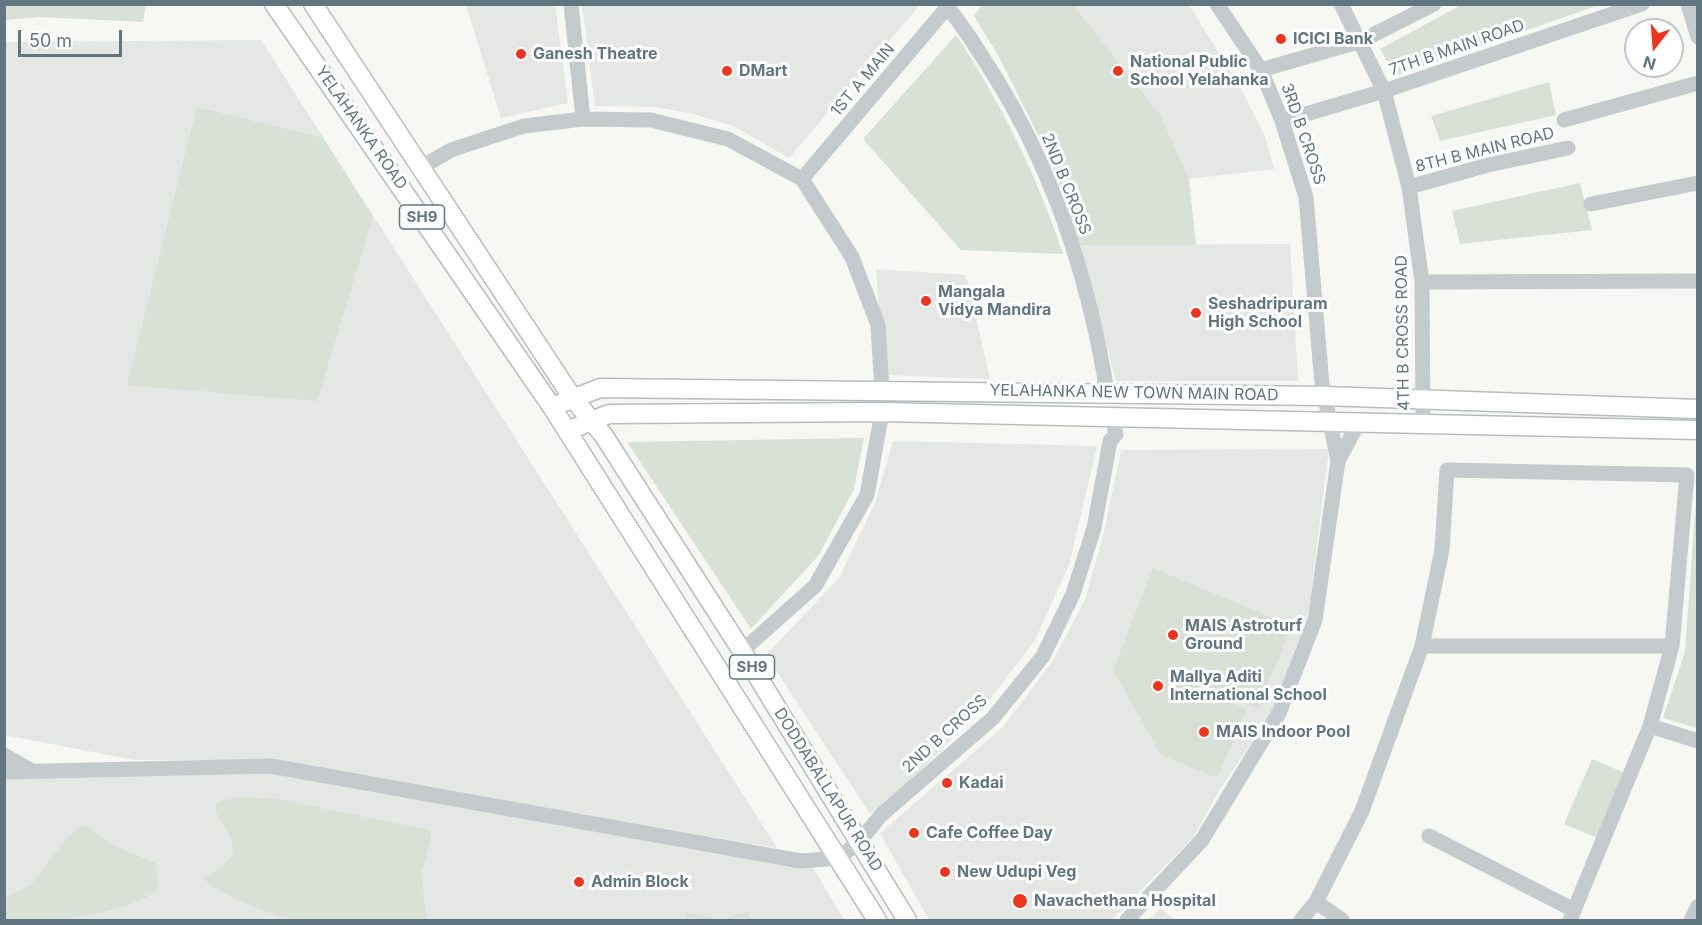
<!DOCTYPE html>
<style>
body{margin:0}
#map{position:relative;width:1702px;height:925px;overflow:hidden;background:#f7f7f4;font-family:Inter,sans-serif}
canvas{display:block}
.frame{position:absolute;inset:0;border:6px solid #607781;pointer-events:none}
.north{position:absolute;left:1624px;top:18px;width:60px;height:60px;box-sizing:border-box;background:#fff;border:2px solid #bfc9cd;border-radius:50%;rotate:197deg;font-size:16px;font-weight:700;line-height:24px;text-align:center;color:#607781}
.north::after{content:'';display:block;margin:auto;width:21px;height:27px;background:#f0341b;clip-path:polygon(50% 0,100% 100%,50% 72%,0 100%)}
.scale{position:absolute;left:18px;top:30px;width:104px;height:27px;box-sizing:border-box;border:3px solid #607781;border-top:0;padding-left:8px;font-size:18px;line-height:21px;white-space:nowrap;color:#607781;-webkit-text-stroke:4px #fff;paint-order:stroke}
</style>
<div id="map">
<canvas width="1702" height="925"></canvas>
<div class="frame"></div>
<div class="north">N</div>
<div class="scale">50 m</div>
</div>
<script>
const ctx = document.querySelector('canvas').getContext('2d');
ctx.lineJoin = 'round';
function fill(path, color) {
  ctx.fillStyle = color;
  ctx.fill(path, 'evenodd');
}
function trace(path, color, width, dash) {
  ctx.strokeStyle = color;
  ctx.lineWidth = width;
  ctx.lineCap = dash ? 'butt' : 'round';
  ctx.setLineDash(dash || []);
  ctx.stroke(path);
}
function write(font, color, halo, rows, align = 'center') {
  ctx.font = font + ' Inter,sans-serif';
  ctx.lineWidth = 6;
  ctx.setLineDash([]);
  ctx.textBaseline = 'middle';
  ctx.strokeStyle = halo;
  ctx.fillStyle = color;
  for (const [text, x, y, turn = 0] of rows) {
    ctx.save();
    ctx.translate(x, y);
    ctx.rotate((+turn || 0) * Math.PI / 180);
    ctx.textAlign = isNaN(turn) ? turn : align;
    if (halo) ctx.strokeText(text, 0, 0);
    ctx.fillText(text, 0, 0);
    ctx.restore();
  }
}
fill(new Path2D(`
 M466,5H555L568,103L501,118Z
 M582,5V4L920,5L789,158L733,126L694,114L655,107L595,106Z
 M982,5H1189L1240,87L1265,136L1274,169L1189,179L1161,116L998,55L974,16Z
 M261,40L777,848L272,760H134L5,735L4,42Z
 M1290,244L1298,381H1116L1080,245Z
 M876,269L966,275L990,379L884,375Z
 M893,441L1097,446L1069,565L1035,640L984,707L912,779L870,814L766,655L839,578L875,503Z
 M1329,449L1309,608L1303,630L1274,709L1220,789L1194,836L1112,920H929L880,833L1003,727L1052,662L1085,600L1104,532L1121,450Z
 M269,772L812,866L844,920H5L4,779Z
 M1161,908L1174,920H1148Z`), '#e5e7e5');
fill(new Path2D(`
 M5,4H146V5L143,22L39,17L5,20Z
 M982,5H1073L1161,116L1189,179L1196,245H1080L1052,163L998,55L974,16Z
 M1461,5V4L1599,5L1395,76L1380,49Z
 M956,35C1002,104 1037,176 1063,254L961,250L863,139Z
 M1549,82L1556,115L1440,141L1431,116Z
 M197,107L323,138L373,217L317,401L127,385Z
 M1580,183L1592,230L1460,244L1452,211Z
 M864,438L854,489L819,555L751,629L627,442Z
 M1697,487L1698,728H1697L1663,718L1685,652Z
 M1153,568L1292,626L1258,708L1199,683L1197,688L1247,709L1217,778L1161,755L1113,670Z
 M1592,759L1625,773L1597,838L1564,824Z
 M238,797L278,799L429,830L431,840L421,873L427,920C385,921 340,924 298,920C280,919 211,892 203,877L219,869L233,854L231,839L215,810L218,802Z
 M85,825L114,846L156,863L158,888C143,907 81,917 56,920C40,923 21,921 5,920V898L32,885L66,838Z
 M747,912L752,920H684L686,913L722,919Z`), '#d9e0d5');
const major = new Path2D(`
 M274,4L552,407L877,920
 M313,4L572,397L604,436L742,651L907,920
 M552,407L600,388L1324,396L1698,409
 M567,431L609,414L882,412L1698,430`);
trace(major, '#b8bdc0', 21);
trace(new Path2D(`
 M571,4L583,119
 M945,4C963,25 977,48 992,72C1053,169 1089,279 1107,392
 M1341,4L1384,91L1409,187L1422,282L1423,424
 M1688,4L1698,37
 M1261,70L1361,41L1434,4
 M1564,120L1698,83
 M1282,121L1384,91L1642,4
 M420,168L451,150L524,126L583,119L651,120L728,139L802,179L852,257L878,325L882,391
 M802,179L950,4
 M1409,187L1488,165L1568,148
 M1591,204L1698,183
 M1422,282L1698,281
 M1338,461L1359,422
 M1422,646H1672
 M742,651L815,586L867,495L882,412
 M1650,726L1698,741
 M4,755L32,771
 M4,772L271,766L801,861L839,858L860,841L881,815L993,718L1043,656L1073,594L1094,528L1110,441L1116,434L1112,417
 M1429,836L1574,910
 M1127,920L1202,840L1279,713L1315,620L1338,461L1322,384L1306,197L1282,121L1261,70L1217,4
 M1301,920L1316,902
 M1342,920L1316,902L1362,811L1422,646L1442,550L1447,470L1687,475L1672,646L1650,726L1570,920
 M1691,920L1698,906`), '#c5cacc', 15);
trace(major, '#fff', 18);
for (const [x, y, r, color] of [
 [1281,39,6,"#f0341b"],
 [521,54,6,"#f0341b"],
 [727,71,6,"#f0341b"],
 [1118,71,6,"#f0341b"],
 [926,301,6,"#f0341b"],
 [1196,313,6,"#f0341b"],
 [1173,635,6,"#f0341b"],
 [1158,686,6,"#f0341b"],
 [1204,732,6,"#f0341b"],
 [947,783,6,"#f0341b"],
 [914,833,6,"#f0341b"],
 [945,872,6,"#f0341b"],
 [579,882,6,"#f0341b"],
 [1020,901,8,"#f0341b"]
]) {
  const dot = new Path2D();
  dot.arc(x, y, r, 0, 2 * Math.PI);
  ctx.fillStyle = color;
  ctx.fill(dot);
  trace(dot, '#fff', 2);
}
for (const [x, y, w] of [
 [422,217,45],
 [752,667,45]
]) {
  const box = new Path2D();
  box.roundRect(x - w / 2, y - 12, w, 24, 4.5);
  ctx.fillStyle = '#fff';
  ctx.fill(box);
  trace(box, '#607781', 1.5);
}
write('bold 15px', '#607781', null, [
 ["SH9",422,217],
 ["SH9",752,667]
]);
write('bold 16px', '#607781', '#fff', [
 ["ICICI Bank",1293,39],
 ["Ganesh Theatre",533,54],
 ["National Public",1130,62],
 ["School Yelahanka",1130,80],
 ["DMart",739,71],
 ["Mangala",938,292],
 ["Vidya Mandira",938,310],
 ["Seshadripuram",1208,304],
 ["High School",1208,322],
 ["MAIS Astroturf",1185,626],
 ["Ground",1185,644],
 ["Mallya Aditi",1170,677],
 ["International School",1170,695],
 ["MAIS Indoor Pool",1216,732],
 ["Kadai",959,783],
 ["Cafe Coffee Day",926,833],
 ["New Udupi Veg",957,872],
 ["Admin Block",591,882],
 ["Navachethana Hospital",1034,901]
], 'left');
write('16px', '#607781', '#fff', [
 ["7TH B MAIN ROAD",1457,48,-19],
 ["1ST A MAIN",863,80,-50],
 ["YELAHANKA ROAD",361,128,55],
 ["3RD B CROSS",1303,134,71],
 ["8TH B MAIN ROAD",1485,150,-14],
 ["2ND B CROSS",1066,184,68],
 ["4TH B CROSS ROAD",1403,333,-91],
 ["YELAHANKA NEW TOWN MAIN ROAD",1134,393,1],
 ["2ND B CROSS",945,734,-42],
 ["DODDABALLAPUR ROAD",828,790,58]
]);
</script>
